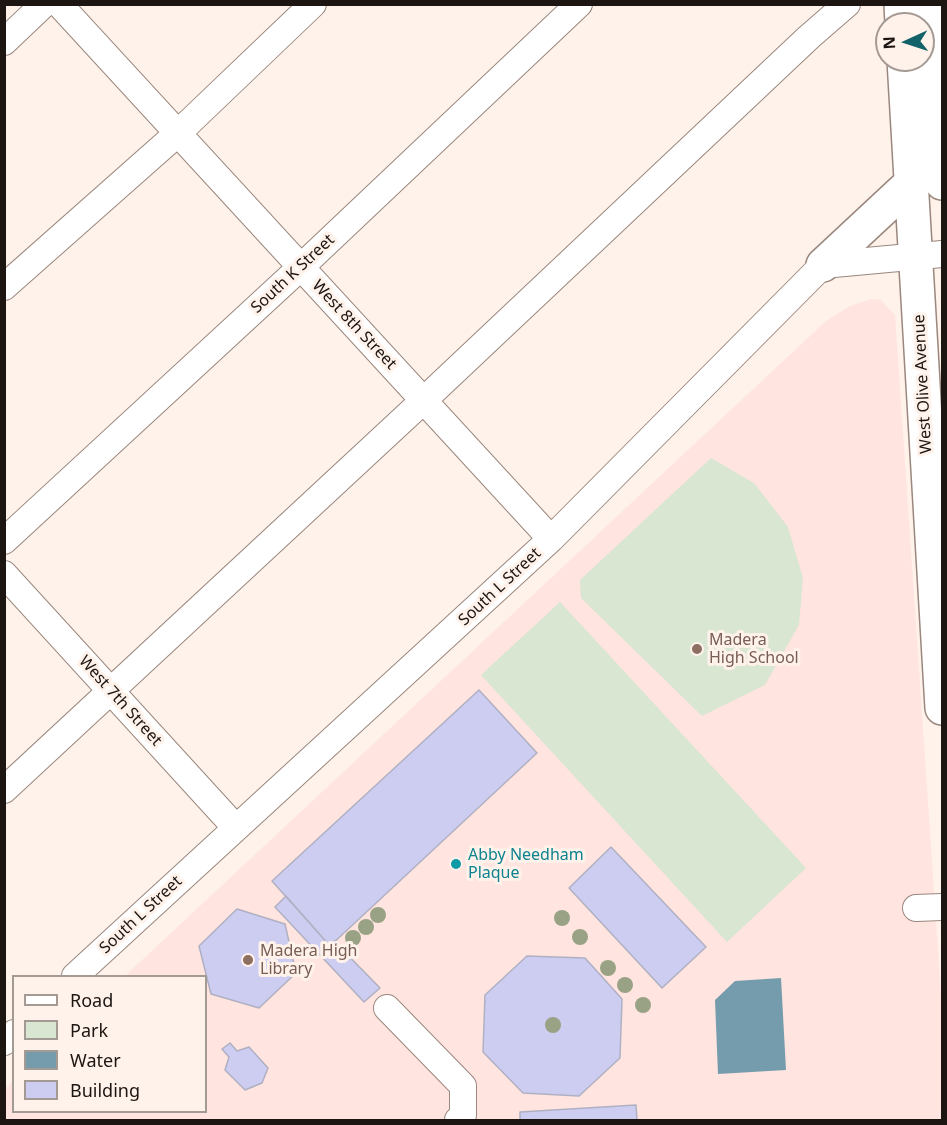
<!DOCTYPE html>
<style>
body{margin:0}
#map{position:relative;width:947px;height:1125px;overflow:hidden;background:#fff2eb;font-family:"Noto Sans",sans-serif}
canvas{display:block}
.frame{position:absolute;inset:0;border:6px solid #1c1511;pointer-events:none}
.legend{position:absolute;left:12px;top:975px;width:195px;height:138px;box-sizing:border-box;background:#fff2eb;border:2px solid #a49a94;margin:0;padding:8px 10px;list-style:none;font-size:18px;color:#1c1511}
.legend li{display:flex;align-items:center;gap:12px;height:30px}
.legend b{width:30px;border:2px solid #a49a94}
.north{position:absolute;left:875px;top:12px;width:60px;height:60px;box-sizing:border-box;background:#fff2eb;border:2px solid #a49a94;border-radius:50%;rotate:267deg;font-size:16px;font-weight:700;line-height:24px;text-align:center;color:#1c1511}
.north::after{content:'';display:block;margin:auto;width:21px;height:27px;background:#13626a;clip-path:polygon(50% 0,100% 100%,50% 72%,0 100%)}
</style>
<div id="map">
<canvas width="947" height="1125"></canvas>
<div class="frame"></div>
<ul class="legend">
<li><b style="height:8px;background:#fff"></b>Road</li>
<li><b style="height:16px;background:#d9e6d1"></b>Park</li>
<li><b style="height:16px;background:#759cad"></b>Water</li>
<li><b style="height:16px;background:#cdcdf1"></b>Building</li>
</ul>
<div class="north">N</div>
</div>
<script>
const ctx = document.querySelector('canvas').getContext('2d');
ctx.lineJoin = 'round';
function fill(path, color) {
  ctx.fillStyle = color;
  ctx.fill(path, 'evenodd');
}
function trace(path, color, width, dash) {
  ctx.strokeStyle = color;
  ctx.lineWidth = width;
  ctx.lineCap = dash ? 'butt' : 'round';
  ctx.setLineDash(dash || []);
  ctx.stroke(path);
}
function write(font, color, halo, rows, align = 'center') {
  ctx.font = font + ' "Noto Sans",sans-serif';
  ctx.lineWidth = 6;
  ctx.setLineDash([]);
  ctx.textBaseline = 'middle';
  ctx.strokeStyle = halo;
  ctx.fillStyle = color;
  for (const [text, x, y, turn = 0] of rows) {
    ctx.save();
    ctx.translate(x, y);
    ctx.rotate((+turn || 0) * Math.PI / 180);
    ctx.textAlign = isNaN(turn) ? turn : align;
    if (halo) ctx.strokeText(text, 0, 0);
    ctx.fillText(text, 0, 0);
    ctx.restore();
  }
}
fill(new Path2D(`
 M871,299L881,300L895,315L942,1009L941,1120H5V1089L13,1081L14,1112H206V976H125L826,321L850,306Z`), '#ffe4df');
fill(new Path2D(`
 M711,458L754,483L788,527L803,578L799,625L765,685L702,716L581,598L580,580Z
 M560,602L806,868L727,942L481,675Z`), '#d9e6d1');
fill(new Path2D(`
 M781,978L786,1070L718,1074L715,1000L735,981Z`), '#759cad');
const building = new Path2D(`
 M479,690L537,753L330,946L272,881Z
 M611,847L706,947L662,988L569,888Z
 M286,896L330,946L334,941L380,988L364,1002L275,907Z
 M237,909L285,924L296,973L259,1008L211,994L199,946Z
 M527,956L585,958L622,999L620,1058L579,1096L523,1093L483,1052L485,995Z
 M230,1043L237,1051L249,1047L268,1068L262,1083L245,1090L225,1070L229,1057L222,1049Z
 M636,1105L637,1120H520V1112Z`);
fill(building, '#cdcdf1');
trace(building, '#b0b0c3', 1.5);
const minor = new Path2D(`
 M59,4L551,539
 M4,42L44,4
 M4,287L178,133L313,4
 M4,541L301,267L579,4
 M4,574L236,828
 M4,790L424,400L809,37L847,4
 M916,908L942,907
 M75,976L551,539L823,265L942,254
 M387,1008L463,1086V1115L458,1120
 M4,1042L14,1033`);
const major = new Path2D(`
 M901,4L902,24
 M932,4L942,183
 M904,60L942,708
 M823,265L911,183`);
trace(minor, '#9a877d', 28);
trace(major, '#9a877d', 36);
trace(minor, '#fff', 26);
trace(major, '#fff', 33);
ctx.fillStyle = '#99a284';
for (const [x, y] of [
 [378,915],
 [562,918],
 [366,927],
 [580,937],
 [353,938],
 [608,968],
 [625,985],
 [643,1005],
 [553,1025]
]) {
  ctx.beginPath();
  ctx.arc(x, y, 8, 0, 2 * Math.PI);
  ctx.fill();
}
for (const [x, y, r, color] of [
 [697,649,6,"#8d6e63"],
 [456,864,6,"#0f9aa8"],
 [248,960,6,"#8d6e63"]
]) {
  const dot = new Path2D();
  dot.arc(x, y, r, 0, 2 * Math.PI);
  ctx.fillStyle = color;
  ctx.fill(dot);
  trace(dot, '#fff2eb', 2);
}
write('16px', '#1c1511', '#fff2eb', [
 ["South K Street",293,274,-43],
 ["West 8th Street",354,325,47],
 ["West Olive Avenue",923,384,-93],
 ["South L Street",500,587,-43],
 ["West 7th Street",120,701,48],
 ["South L Street",141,915,-43]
]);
write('16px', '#785e54', '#fff2eb', [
 ["Madera",709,640],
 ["High School",709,658],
 ["Madera High",260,951],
 ["Library",260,969]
], 'left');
write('16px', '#0d838f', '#fff2eb', [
 ["Abby Needham",468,855],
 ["Plaque",468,873]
], 'left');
</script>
